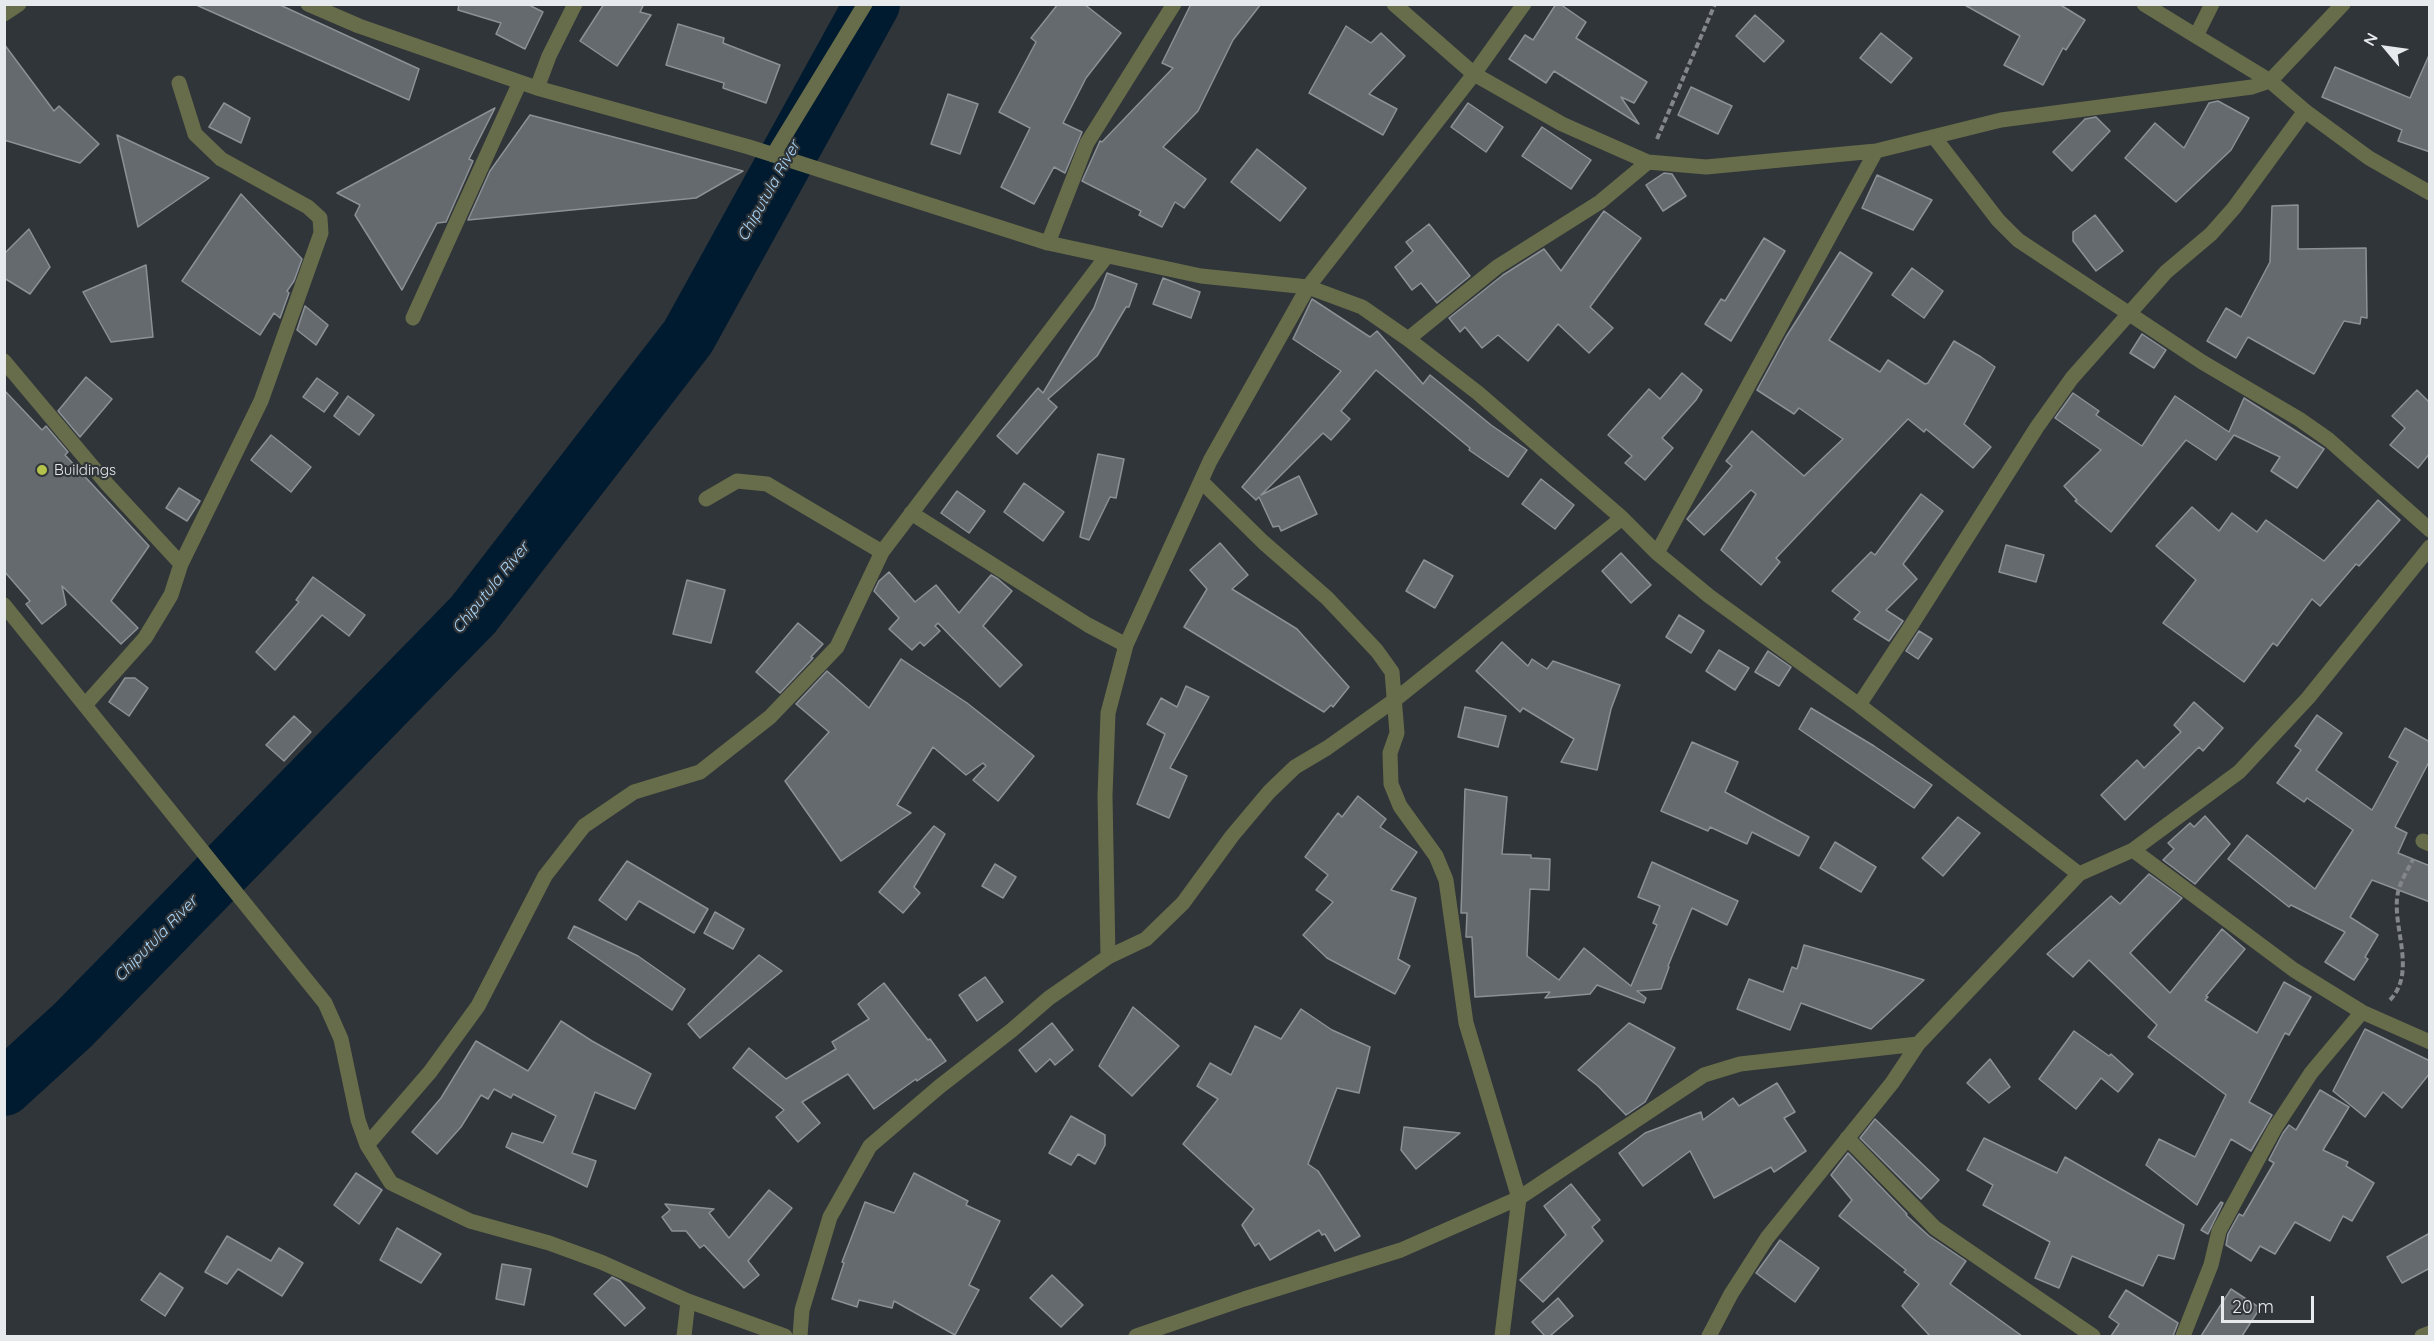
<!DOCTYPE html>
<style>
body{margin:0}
#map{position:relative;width:2434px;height:1341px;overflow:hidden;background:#303539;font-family:Quicksand,sans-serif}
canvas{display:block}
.frame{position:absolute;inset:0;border:6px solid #e7eaec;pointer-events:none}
.north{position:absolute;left:2356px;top:18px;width:60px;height:60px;-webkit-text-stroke:4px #303539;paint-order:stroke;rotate:299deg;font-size:16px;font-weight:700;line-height:24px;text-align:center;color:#e7eaec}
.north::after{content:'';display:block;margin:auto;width:21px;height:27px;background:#e7eaec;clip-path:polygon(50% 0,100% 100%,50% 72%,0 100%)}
.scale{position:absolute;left:2221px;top:1296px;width:93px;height:27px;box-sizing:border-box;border:3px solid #e7eaec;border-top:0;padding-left:8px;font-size:18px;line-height:21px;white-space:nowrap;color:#e7eaec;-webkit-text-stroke:4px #303539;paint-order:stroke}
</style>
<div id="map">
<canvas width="2434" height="1341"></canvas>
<div class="frame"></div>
<div class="north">N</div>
<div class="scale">20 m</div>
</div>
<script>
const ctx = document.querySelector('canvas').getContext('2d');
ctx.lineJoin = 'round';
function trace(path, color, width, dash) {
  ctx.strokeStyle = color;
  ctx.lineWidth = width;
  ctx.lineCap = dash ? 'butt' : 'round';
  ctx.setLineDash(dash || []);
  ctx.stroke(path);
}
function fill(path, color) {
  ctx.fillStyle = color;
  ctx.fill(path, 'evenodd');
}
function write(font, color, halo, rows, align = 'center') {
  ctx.font = font + ' Quicksand,sans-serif';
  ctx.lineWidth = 4.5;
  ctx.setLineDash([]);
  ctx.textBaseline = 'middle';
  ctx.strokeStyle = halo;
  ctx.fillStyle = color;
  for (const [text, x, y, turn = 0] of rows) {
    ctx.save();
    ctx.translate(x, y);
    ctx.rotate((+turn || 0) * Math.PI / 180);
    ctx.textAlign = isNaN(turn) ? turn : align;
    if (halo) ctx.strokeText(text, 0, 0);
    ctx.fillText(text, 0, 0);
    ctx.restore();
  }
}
trace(new Path2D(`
 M4,1088L73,1025L473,615L688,337L872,4`), '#001b30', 56);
const building = new Path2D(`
 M194,4H278L419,69L409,100Z
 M459,4H527L543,12L525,49L496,34L501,23L458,10Z
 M604,4H644L640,12L651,15L617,66L580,41Z
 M1058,4H1084L1121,33L1086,78L1063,123L1082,132L1065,173L1054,167L1034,204L1001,187L1030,128L999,112L1036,42L1031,38Z
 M1191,4H1261L1233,40L1198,111L1163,147L1206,179L1184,208L1175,202L1162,227L1139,215L1141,211L1082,181L1100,141L1102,142L1173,68L1162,63Z
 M1556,4H1560L1586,22L1576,38L1647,82L1634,103L1621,97L1639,124L1554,71L1546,83L1509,59L1525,35L1533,40Z
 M1963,4H2059L2085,20L2066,50L2063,48L2043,85L2004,65L2020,36Z
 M1755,15L1784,41L1764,62L1736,36Z
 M678,24L724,38L723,43L780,65L766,103L723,88L724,83L666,65Z
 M1346,26L1371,43L1381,33L1405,56L1369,94L1397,109L1383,135L1309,93Z
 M1881,33L1912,58L1891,83L1860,58Z
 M4,44L54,111L59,106L99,144L80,163L4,140Z
 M2430,53V152L2398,141L2402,130L2322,97L2335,67L2410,98Z
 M1691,87L1732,106L1718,134L1678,115Z
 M948,94L978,104L960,154L931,144Z
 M2218,101L2249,118L2231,150L2176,202L2125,158L2155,123L2184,148L2209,103Z
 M224,103L250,118L241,143L209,127Z
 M1468,103L1503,127L1486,152L1451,127Z
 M495,108L469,159L473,161L446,222L437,223L402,290L355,215L360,205L337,193Z
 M530,115L743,171L696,198L468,220L490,171Z
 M2096,117L2110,131L2072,171L2053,152L2085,119Z
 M1542,127L1591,160L1571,189L1522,156Z
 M117,135L209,178L138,227Z
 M1257,149L1306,188L1280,221L1231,182Z
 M1664,173L1672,174L1686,196L1663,211L1646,185Z
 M1877,175L1932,200L1913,230L1862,208Z
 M241,194L302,259L294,281L287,291L289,293L280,318L274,313L260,335L182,281Z
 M2298,205V249L2366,248L2367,318L2361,317L2360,324L2344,321L2314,374L2248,337L2236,358L2207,341L2226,308L2241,317L2270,262L2272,206Z
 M1604,211L1641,238L1590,307L1613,328L1589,353L1558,324L1528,361L1498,335L1482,348L1465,327L1460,332L1449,318L1503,275L1544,249L1561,271Z
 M2095,215L2123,251L2096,271L2073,241V232Z
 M1429,224L1470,276L1437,303L1421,283L1412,290L1395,267L1413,251L1406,242Z
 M29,229L50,267L30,294L4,278V254Z
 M1764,238L1785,251L1731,341L1705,324L1721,299L1725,301Z
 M1840,252L1872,273L1829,340L1880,372L1888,360L1925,384L1928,383L1954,341L1981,357L1995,367L1964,424L1991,447L1973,468L1926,429L1924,432L1908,419L1776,558L1780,562L1761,585L1721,550L1756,494L1751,490L1704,535L1687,519L1732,466L1726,461L1752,431L1804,476L1843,439L1799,408L1794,414L1757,390L1786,337Z
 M146,265L153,337L111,342L83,292Z
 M1912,268L1943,291L1924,318L1892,295Z
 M1107,273L1137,284L1129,307H1126L1097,356L1048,399L1057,407L1017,454L997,436L1038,388L1043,393L1094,308Z
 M1163,278L1200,292L1191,318L1153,304Z
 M1312,299L1370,337L1377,331L1423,384L1430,375L1491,425L1527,450L1508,477L1469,450L1470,448L1376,370L1341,411L1350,419L1331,440L1323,433L1261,495L1299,476L1317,514L1281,531L1279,526L1273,527L1259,497L1256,500L1242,487L1341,371L1293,339Z
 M305,306L328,325L316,345L297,330Z
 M2142,334L2166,350L2154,368L2130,353Z
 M1682,373L1702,390L1696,400L1662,438L1673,448L1645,480L1625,463L1632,456L1608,435L1649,389L1660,399Z
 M86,377L112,399L80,437L58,411Z
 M317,378L338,393L324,412L303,397Z
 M4,390L42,430L46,426L68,452L65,455L149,546L111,601L138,628L121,644L62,586L66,605L42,624L26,604L30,601L4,571Z
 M2417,390L2428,401L2430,400V453L2418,468L2390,445L2405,428L2392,416Z
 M2073,393L2099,411L2096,415L2142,446L2175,396L2229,432L2244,398L2324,449L2297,488L2271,471L2280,457L2234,435L2216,460L2186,440L2111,532L2075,501L2077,500L2064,486L2101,450L2055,418Z
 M348,396L374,415L359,435L334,416Z
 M271,435L311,467L291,492L251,460Z
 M1098,454L1124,459L1116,498L1110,497L1089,540L1080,537Z
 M1541,479L1574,505L1555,529L1522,504Z
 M1024,483L1064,512L1043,541L1004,512Z
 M179,488L200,501L187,521L166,508Z
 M957,491L985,511L969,533L941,513Z
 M1921,494L1943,511L1903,564L1917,579L1886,610L1903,621L1889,641L1854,619L1860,612L1832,591L1871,552L1875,555Z
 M2378,500L2400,520L2359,566L2356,564L2320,606L2312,599L2277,646L2273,643L2244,682L2163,623L2196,580L2156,546L2192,507L2219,531L2232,513L2257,532L2266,520L2324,561Z
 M1220,543L1248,575L1232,589L1297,629L1349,687L1333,707L1331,705L1324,712L1184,627L1207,589L1190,570Z
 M2006,545L2044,555L2036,582L1999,572Z
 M1621,553L1651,585L1631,603L1602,571Z
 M1424,560L1453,576L1435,608L1406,591Z
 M889,572L915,602L936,585L959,613L991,575L998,579L1012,591L983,626L1022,665L1000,687L938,623L935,626L940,631L924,646L920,642L912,650L889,629L899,618L874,591L879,581Z
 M313,577L365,615L349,636L322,615L275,670L256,652L299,602L296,600Z
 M687,580L725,590L711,643L673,634Z
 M1679,615L1704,631L1691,653L1666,637Z
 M798,623L823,644L811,657L813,658L780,693L756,672Z
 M1919,631L1932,639L1918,659L1906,651Z
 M1502,642L1528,666L1532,659L1547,669L1553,661L1620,685L1611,709L1597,770L1561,762L1574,739L1523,708L1520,712L1476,671Z
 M1719,650L1749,668L1735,690L1706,671Z
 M1768,651L1791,667L1779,686L1755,672Z
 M901,659L967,703L1034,756L998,801L973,780L986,766L983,763L966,775L933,747L897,805L911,813L841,861L785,781L829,732L796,704L827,671L869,708Z
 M125,678H135L148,688L129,716L109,702Z
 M1186,686L1209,697L1170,768L1187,776L1169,818L1137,804L1165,734L1147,724L1161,698L1177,707Z
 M2194,702L2223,728L2203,751L2199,747L2125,820L2101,795L2137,760L2144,768L2181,732L2174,725Z
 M1465,707L1506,716L1498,747L1458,737Z
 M1811,708L1874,746L1932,785L1914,808L1799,729Z
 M2317,715L2342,733L2316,770L2372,810L2398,762L2389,757L2405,728L2430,742V760L2395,827L2407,833L2398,853L2430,866V902L2372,880L2350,917L2378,935L2365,957L2368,959L2354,980L2325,962L2345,932L2291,905L2289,907L2228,859L2247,835L2315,889L2353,830L2307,798L2304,802L2277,783L2301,750L2295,746Z
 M294,716L311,732L284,761L266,745Z
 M1692,742L1738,762L1725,792L1809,837L1799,856L1752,832L1747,844L1710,827L1708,831L1661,811Z
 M1465,789L1507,797L1502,854L1531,855V858L1550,859L1549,890L1530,889L1527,956L1559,980L1584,948L1631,986L1657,925L1653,923L1660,906L1638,897L1652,862L1738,901L1727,925L1692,908L1668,966L1669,967L1661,989L1637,991L1646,998L1644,1003L1597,985L1590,994L1545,998L1550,992L1475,997L1472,937H1466L1467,913H1461Z
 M1358,796L1386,819L1380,827L1417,852L1391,890L1416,898L1398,959L1410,966L1395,994L1327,958L1303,935L1333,902L1316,890L1328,875L1305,857L1338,813L1342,817Z
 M2205,816L2230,844L2195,884L2163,860L2174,849L2168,843L2190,823L2194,827Z
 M1958,817L1980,833L1943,876L1922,858Z
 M934,826L945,834L914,887L920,893L903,913L879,892Z
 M1835,842L1876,867L1861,892L1820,868Z
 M627,861L708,909L694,933L639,901L626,920L599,900Z
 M995,864L1016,877L1003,898L982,886Z
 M2149,874L2182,898L2130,953L2170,993L2222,929L2245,949L2206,996L2208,997L2205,1000L2257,1033L2284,982L2311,997L2289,1035L2285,1033L2249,1102L2272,1115L2251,1151L2231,1139L2197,1205L2146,1165L2159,1139L2195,1157L2226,1095L2148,1037L2157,1025L2089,960L2073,977L2047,954L2111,896L2120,904Z
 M715,912L744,929L733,949L704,933Z
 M574,926L638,956L685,989L672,1010L568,938Z
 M1804,945L1881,967L1924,980L1871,1029L1801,1003L1790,1030L1737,1009L1749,979L1783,992L1792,967L1797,969Z
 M759,955L782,971L700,1038L688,1024Z
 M985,977L1003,1002L977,1021L959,995Z
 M884,983L928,1040L930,1039L946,1061L917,1081L916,1079L874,1109L848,1074L802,1102L820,1123L798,1142L776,1117L784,1110L733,1068L749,1048L786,1079L836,1049L832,1042L869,1019L858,1004Z
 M1133,1007L1179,1046L1132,1096L1099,1066Z
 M1301,1009L1332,1030L1370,1047L1359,1093L1337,1088L1308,1164L1318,1171L1360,1236L1335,1251L1325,1234L1322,1235L1319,1230L1270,1260L1259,1243L1255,1246L1242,1225L1254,1209L1183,1144L1218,1099L1197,1086L1210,1063L1231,1075L1255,1026L1281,1039Z
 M561,1021L592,1041L651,1074L635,1109L595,1092L572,1153L596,1161L587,1187L506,1147L512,1133L543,1143L556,1116L513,1094L511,1098L494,1089L488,1099L481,1095L461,1127L437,1154L412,1132L441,1098L476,1041L528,1071Z
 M1052,1023L1073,1050L1055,1065L1050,1059L1036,1072L1019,1050Z
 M1629,1023L1675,1048L1645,1102L1626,1115L1598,1086L1578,1070Z
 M2365,1029L2430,1061V1073L2402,1108L2383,1092L2365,1117L2333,1091Z
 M2074,1031L2109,1056L2111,1054L2133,1074L2118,1092L2101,1078L2076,1109L2039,1079Z
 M1990,1059L2010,1087L1989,1103L1967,1083Z
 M1777,1083L1795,1112L1784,1118L1806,1151L1774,1172L1771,1167L1714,1198L1690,1151L1643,1186L1619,1153L1645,1133L1701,1112L1703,1120L1733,1098L1739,1106Z
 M2320,1090L2349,1107L2323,1150L2348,1162L2346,1166L2374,1183L2352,1221L2343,1216L2330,1241L2295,1222L2275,1254L2260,1246L2251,1261L2226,1245L2228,1234L2239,1214L2243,1216L2274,1163L2269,1160L2283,1133L2289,1125L2296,1130Z
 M1071,1116L1105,1135V1145L1095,1164L1078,1154L1071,1165L1049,1153Z
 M1875,1119L1939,1180L1921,1199L1860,1138Z
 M1404,1127L1460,1133L1416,1169L1401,1150Z
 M1984,1138L2057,1173L2065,1157L2184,1225L2174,1259L2158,1255L2143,1286L2072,1256L2059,1288L2035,1278L2050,1242L1983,1205L1993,1185L1967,1170Z
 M1848,1153L1907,1214L1906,1215L1929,1236L1966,1261L1950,1284L2022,1336H1930L1902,1306L1919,1284L1904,1272L1906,1270L1839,1216L1852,1200L1831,1175Z
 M356,1173L382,1190L359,1224L334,1205Z
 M914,1173L968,1201L966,1205L1000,1221L969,1285L979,1290L955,1335L894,1301L892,1308L859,1300L857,1307L832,1299L844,1263L842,1262L865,1202L894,1213Z
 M1571,1184L1600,1220L1592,1227L1603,1241L1543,1302L1520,1280L1566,1235L1544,1206Z
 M769,1190L792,1208L748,1261L759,1275L744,1288L704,1245L700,1248L686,1231H672L662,1217L670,1210L665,1204L714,1209L709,1213L729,1238Z
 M2221,1202L2223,1203L2208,1234L2201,1230Z
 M397,1228L441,1254L421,1283L380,1260Z
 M2430,1233V1268L2402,1283L2387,1257Z
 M227,1236L271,1261L279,1248L303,1263L282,1296L238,1269L227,1284L205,1272Z
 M1780,1240L1819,1268L1795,1302L1756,1273Z
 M502,1264L531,1269L524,1305L496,1299Z
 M160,1273L183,1288L165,1316L141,1300Z
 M1052,1275L1083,1305L1061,1327L1030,1298Z
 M612,1277L620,1281L645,1308L625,1326L594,1294Z
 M2231,1289L2260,1308L2242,1336H2201Z
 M2126,1290L2178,1323L2173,1336H2111L2119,1324L2109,1317Z
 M1558,1298L1573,1316L1550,1336H1545L1532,1322Z`);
fill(building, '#646a6e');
trace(building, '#8b9195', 1.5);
trace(new Path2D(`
 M1657,139L1715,4
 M2390,1000C2416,973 2394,931 2397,899C2398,884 2407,872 2413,859`), '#83878a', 4, [6, 3]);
trace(new Path2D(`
 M308,4L359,26L537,88L749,147L1048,243L1201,276L1308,287L1362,307L1408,339L1478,393L1622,518L1657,553L1709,596L1859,705L2079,874
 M1394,4L1474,74L1562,124L1648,162L1706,167L1876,151L2001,120L2252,87L2270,81L2343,4
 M2144,4L2196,36
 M2212,4L2196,36L2270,81L2305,111L2369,158L2430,193
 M4,14L19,4
 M179,83L195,134L221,159L308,207L320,218L321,233L261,401L181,564
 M537,88L549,56L575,4
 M1934,137L1998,220L2018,240L2202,362L2299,419L2329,440L2430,530
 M773,155L865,4
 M1048,243L1087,143L1174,4
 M413,318L520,82
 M1408,339L1497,267L1600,202L1648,162
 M4,361L107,484L181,564L171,595L145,638L86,704
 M1201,481L1263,542L1327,598L1377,651L1392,672L1397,733L1390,753L1391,784L1400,806L1436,856L1446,880L1466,1023L1519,1198L1502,1336
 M706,499L737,481L767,484L882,552
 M911,513L1088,625L1126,645
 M1657,553L1876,151
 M4,605L325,1003L341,1039L358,1120L367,1145L391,1183L470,1221L549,1243L601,1262L688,1301
 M1859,705L1909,629L2037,427L2072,378L2166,272L2211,234L2234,208L2305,111
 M2423,841L2430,844
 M2133,850L2294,970L2362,1012L2430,1042
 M1108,957L1146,939L1183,903L1232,836L1269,792L1295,767L1327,748L1396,699L1622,518
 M1847,1138L1935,1228L2093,1336
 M367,1145L430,1072L478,1006L545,876L584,826L634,792L700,772L770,717L837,647L882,552L1106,257
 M684,1336L688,1301L785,1336
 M800,1336L802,1310L830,1217L870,1146L939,1087L1012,1030L1049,998L1108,957L1105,796L1108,713L1126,645L1210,461L1308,287L1474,74L1524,4
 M1136,1336L1244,1299L1401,1250L1519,1198L1704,1075L1740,1064L1918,1044
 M1709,1336L1731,1294L1767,1238L1892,1083L1918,1044L2079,874L2133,850L2239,772L2308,698L2430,547
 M2183,1336L2211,1265L2219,1231L2275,1128L2311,1073L2362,1012
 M2422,1336L2430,1333`), '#676d4a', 15);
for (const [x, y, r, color] of [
 [42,470,6,"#b3c24b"]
]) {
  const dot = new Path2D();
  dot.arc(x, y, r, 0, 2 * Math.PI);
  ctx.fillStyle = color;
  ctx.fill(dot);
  trace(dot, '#303539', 2);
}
write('15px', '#e7eaec', '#303539', [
 ["Buildings",54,470]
], 'left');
write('italic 16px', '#aad6f9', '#303539', [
 ["Chiputula River",769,191,-61],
 ["Chiputula River",491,588,-51],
 ["Chiputula River",156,939,-46]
]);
</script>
